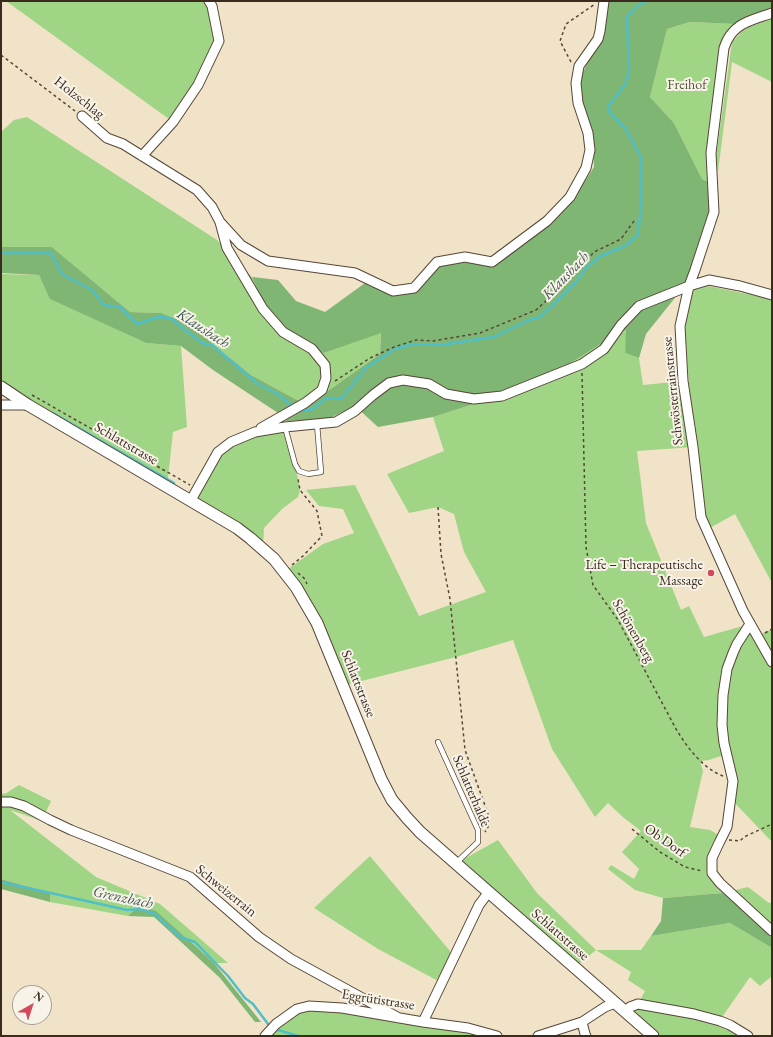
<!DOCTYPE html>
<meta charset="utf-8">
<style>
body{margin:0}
#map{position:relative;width:773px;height:1037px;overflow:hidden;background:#f0e3c8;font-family:"EB Garamond",serif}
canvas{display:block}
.frame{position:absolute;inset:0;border:2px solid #3b2a1e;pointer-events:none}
.north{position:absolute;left:12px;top:985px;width:40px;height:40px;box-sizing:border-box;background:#f7f3e8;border:1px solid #aca397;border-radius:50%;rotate:39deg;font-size:11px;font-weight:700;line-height:16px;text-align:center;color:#3b2a1e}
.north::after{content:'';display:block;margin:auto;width:14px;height:18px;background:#d1495b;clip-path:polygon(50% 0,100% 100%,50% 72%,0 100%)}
</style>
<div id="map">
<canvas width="773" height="1037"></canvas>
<div class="frame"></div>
<div class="north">N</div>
</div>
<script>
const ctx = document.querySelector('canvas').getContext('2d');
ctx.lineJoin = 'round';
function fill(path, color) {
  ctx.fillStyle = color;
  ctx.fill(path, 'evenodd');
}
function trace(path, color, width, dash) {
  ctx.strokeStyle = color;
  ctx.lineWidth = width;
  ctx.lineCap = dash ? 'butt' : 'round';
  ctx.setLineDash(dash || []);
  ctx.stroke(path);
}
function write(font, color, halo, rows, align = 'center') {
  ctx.font = font + ' "EB Garamond",serif';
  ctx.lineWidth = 4;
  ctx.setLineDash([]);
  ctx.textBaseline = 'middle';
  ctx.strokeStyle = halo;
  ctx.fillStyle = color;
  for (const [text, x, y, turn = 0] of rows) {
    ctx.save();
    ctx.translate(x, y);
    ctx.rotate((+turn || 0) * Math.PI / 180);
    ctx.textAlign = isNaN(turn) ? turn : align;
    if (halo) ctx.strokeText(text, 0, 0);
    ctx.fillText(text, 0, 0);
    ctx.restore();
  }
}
fill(new Path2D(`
 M6,1H209L219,41L173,122Z
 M772,18V82L732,62L718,172L716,157L732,42L744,29Z
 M690,22L735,24L732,32L727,39L708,182L702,179L674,123L650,97L667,29Z
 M27,117L217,240L252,277L265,307L324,353L381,332L380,354L308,405L297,400L251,375L187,323L161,313L130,312L52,247H1V132L14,120Z
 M1,274L39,275L51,299L146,343L181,346L187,427L173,432L167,486L1,387Z
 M708,286L772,299V583L735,514L706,530L693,447L637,451L646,523L681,610L689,606L704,637L750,624L757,636L772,629V842L731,799L733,781L721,756L709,760L700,761L703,771L690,827L710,830L722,837L712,858L723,893L748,887L769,903L772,902V935L723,893L663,898L635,890L608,869L611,865L634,879L639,869L622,852L641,831L624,818L608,803L595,817L552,749L513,640L456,657L342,686L317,623L284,572L323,544L354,533L343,509L319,506L306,490L355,485L419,616L486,592L464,552L454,514L438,507L409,513L387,474L444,451L433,417L474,404L602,343L627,330L625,353L639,358L643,385L683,381L693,440L685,329L691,291Z
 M285,427L295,464L300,490L298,497L282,509L264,528L263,548L191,500L218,452L230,442Z
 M19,785L51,801L42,821L10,810L96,877L160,904L228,963H214L155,911L139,905L128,916L50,902V893L1,879V793L5,794Z
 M498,840L537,893L596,950H641L651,936L730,923L772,948V976L760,986L750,977L720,1020L748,1036H653L625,1012L638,1004L645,991L628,980L631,972L596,950L574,968L455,864Z
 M370,856L450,951L451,964L442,983L378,949L314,908Z
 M309,1006L497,1036H267Z`), '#a0d586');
fill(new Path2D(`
 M607,1H772V11L735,24L690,22L667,29L650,97L674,123L702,179L708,182L711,213L686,284L646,334L639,358L625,353L626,330L602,343L567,365L474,404L433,417L378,427L355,406L326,420L286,421L278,413L213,370L181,346L146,343L50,299L39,275L1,273V247H52L130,312L161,313L187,323L251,375L297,400L308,405L380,354L381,333L324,353L287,331L265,307L252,277L278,280L296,301L325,312L365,283L391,293L415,291L440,264L465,260L492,267L547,225L572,201L594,167L592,132L581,103V76L588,62L601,40Z
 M1,879L50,893V902L1,889Z
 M723,893L772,935V948L730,923L651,936L661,921L663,898Z
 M139,905L156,911L214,963L261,1022H255L220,978L154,917L128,916Z`), '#80b673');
trace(new Path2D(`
 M1,253H51L62,274L92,290L104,305L120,307L137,324L158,317L170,318L202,343L212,345L258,384L276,393L290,404
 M300,411L313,409L326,398L341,399L366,368L395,349L413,344L440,345L494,337L529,320L540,317L575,283L587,267L601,256L625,246L638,235L641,206V157L625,128L610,113L608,107L626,83L629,71L627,17L637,6L646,1
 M53,413L174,483
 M1,882L127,910L140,909L155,914L180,937L195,942L228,976L245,998L253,1004L268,1024
 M278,1030L298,1036`), '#50bfc7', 2.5);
const service = new Path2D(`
 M285,427L295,464L299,471L308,474L321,472L317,424
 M438,742L478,830V842L456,863`);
const minor = new Path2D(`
 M772,13C750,21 732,23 724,48L711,153L714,212L695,270L689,286L680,326L683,381L693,447L701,517L743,611L772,662
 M82,116L107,138L123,144L197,190L212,207L220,222L227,248L263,309L283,332L312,349L325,365L326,378L322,390L305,403L261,428
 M142,156L173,122L198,85L219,41L212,6L209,1
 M220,222L241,245L268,261L355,273L393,291L414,288L437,262L465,257L492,262L547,221L570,197L586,168L590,150L588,133L578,103L576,83L579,66L598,39L600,31L604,1
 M1,405H28
 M191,500L218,452L231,442L255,432L285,427L336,422L355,411L373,395L389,383L403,380L429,384L446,394L474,399L502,396L582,364L604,349L621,325L639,306L689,286L709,280L740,286L772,295
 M750,624L737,644L733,653L727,669L723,695L722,725L724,743L733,781L727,827L719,843L712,858V873L720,883L772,931
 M1,802H11L24,806L50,820L71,830L190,877L259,937L291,959L399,1018
 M625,1012L630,1007L638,1004L694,1014L720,1021L730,1025L748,1036
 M423,1022L479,905L488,893
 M582,1022L585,1034L586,1036
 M265,1036L276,1024L297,1009L309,1006L342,1008L423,1022L468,1028L497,1036
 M538,1036L582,1022L605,1007L615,1003`);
const tertiary = new Path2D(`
 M1,387L28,405L237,528L250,538L274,559L296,587L317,623L381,779L392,800L407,818L420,832L653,1036`);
trace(service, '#564638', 6);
trace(minor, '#564638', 11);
trace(tertiary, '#564638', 13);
trace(new Path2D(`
 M1,55L75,111
 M571,62L560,41L566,24L595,4
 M582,373L586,547L593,585L618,620L676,729C687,747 702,768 723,776
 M335,381L370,358L394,347L416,340L433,341L480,333L536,310L568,281L594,252L621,239L634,221
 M32,395L190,485
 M438,507L441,554L450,599L465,750L488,814V827L485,832
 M292,565L303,556L322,536L317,511L300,490L298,479
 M298,573L304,578L307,584
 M765,633L772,629
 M632,829L660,852L685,867L702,871
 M729,840L740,841L744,837L772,824`), '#564638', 1.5, [3, 3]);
trace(service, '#fff', 4.5);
trace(minor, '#fff', 9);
trace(tertiary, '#fff', 11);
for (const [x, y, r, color] of [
 [711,573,4,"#d1495b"]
]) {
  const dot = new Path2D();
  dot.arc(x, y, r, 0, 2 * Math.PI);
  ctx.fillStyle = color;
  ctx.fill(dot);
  trace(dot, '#f7f3e8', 1.5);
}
write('14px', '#545538', '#f7f3e8', [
 ["Freihof",687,85]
]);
write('14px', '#3b2a1e', '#f7f3e8', [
 ["Holzschlag",79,98,38],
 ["Schwösterrainstrasse",673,391,-96],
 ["Schlattstrasse",126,444,30],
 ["Schönenberg",633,631,60],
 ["Schlattstrasse",358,684,68],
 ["Schlatterhalde",471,791,67],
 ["Ob Dorf",665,841,35],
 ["Schweizerrain",226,891,39],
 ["Schlattstrasse",560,935,41],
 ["Eggrütistrasse",378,1000,9]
]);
write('14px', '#3b2a1e', '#f7f3e8', [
 ["Life – Therapeutische",703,565],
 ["Massage",703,581]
], 'right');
write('italic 15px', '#415751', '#f7f3e8', [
 ["Klausbach",566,276,-46],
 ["Klausbach",203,329,33],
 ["Grenzbach",123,898,12]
]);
</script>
